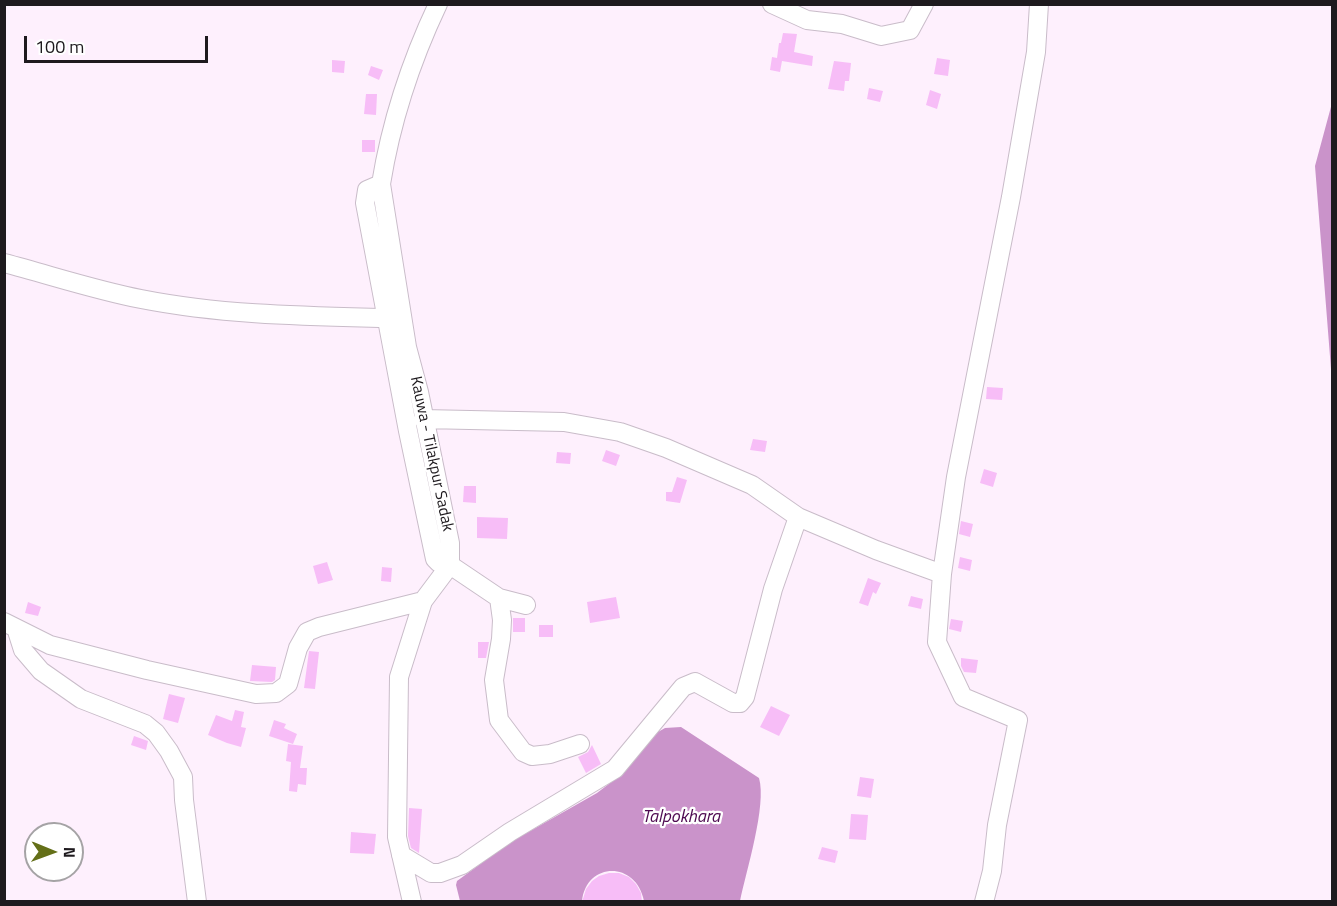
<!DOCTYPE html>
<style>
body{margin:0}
#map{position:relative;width:1337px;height:906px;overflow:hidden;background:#fef0fd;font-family:"Titillium Web",sans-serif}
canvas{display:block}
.frame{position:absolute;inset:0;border:6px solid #1e1a1e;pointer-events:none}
.north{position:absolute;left:24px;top:822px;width:60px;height:60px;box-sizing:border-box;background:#fff;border:2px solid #a5a3a5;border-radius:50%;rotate:91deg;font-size:16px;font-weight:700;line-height:24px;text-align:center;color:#1e1a1e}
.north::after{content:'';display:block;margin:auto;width:21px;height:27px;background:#646f18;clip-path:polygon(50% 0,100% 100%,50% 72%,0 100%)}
.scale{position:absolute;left:24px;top:36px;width:184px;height:27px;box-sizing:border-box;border:3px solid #1e1a1e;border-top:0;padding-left:8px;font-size:18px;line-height:21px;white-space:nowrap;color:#1e1a1e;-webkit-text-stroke:4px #fff;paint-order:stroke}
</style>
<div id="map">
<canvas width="1337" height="906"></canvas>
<div class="frame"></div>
<div class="north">N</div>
<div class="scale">100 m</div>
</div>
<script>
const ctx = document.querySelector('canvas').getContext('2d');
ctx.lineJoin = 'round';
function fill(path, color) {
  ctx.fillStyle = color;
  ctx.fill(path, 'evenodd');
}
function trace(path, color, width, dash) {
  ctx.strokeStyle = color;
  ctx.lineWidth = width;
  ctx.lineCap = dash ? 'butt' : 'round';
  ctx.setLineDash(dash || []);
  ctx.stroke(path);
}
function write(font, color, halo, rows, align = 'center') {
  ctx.font = font + ' "Titillium Web",sans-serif';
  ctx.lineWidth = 4.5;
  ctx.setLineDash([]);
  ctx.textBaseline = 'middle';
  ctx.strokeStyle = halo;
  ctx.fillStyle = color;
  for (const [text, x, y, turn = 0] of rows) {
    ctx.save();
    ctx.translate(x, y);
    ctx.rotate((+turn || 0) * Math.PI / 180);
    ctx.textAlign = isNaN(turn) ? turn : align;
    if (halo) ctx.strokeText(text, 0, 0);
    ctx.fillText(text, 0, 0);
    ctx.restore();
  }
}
fill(new Path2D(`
 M1332,103V382L1315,166Z
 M681,727L759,778C767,805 746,872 740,901H644C636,860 586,862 582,901H460L456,885L457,881L509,843L597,793L618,777L658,732L665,728Z`), '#ca93ca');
fill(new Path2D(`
 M783,33L797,34L794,52L813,56L812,66L782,61L780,72L770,70L772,57L777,58L779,43H781Z
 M937,58L950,60L948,76L934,74Z
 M332,60L345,61L344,73L332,72Z
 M834,61L851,63L849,81H845L844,91L828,89Z
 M371,66L383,70L379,80L368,75Z
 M869,88L883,91L880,102L867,99Z
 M930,90L941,94L937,109L926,105Z
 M366,94H377L376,115L364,114Z
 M362,140H375V152H362Z
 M987,387L1003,388L1002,400L986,399Z
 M753,439L767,441L765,452L750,450Z
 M606,450L620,455L616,466L602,461Z
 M557,452L571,453L570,464L556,463Z
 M984,469L997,473L993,487L980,483Z
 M677,477L687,480L680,503L666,501V492H672Z
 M464,486H476V503L463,502Z
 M477,517L508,518L507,539L477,538Z
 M961,521L973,524L970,537L959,534Z
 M960,557L972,560L970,571L958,568Z
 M327,562L333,580L318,584L313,566Z
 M382,567L392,568L391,582L381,581Z
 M868,578L881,583L876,594L873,592L868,606L859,603Z
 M911,596L923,599L921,609L908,606Z
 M616,597L620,618L590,623L587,602Z
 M28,602L41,607L38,616L25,613Z
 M513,618H525V632H513Z
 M951,619L963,621L961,632L949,629Z
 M539,625H553V637H539Z
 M478,642H489L486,658H478Z
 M309,651L319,652L315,689L304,688Z
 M961,658L978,660L976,673L964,672L961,666Z
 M252,665L276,667L275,680L272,682L250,681Z
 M169,694L185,698L178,723L163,719Z
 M771,706L790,715L779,736L760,727Z
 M235,710L244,712L241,727L246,728L241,747L227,743L208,735L216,715L232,721Z
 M274,720L286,724L284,728L297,734L293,744L269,736Z
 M134,736L148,741L146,750L131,745Z
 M288,744L303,746L300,768H307L306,785L298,784L297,792L289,791L291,762L286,761Z
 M592,745L601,764L586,773L578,757L588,752Z
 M860,777L874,779L871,798L857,796Z
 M409,808L422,809L419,853L411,848L408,836Z
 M851,814L868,815L866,840L849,839Z
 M351,832L376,834L374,854L350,853Z
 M822,847L838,851L835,863L818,859Z
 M609,873H619L629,877L636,884L641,893L642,902H582L586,889L592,881L599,876Z`), '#f7bdf7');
const minor = new Path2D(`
 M772,4L807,20L842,24L881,36L910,30L924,4
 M381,184L367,190L365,203L408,431L435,559L439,563L450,565L499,598L526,605
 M4,263C50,275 95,290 141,299C222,315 304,316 386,318
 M423,419L564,422L620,432L666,448L752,485L798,517L876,550L942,574
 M499,598L502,620L501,639L494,680L499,720L523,752L532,756L550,754L580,744
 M4,622L50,645L147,670L256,694L276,693L288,684L298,648L307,632L319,627L423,601
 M16,628L23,650L41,671L81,699L145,724L156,733L169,751L183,777L184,800L197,902
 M401,855L431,873H440L462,865L510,832L615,769L683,687L695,682L733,703H740L745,697L773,589L798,517
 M412,902L397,837L399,677L423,601L450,565V543L419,392L407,347L381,184C391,122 411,61 438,4
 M984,902L992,871L997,825L1018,720L963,697L937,642L942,574L956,477L1011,197L1036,52L1039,4`);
trace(minor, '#c9bcc9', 20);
trace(minor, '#fff', 18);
write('16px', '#1e1a1e', '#fff', [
 ["Kauwa - Tilakpur Sadak",431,454,78]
]);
write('italic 18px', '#4e0a51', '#fff', [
 ["Talpokhara",681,818]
]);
</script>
